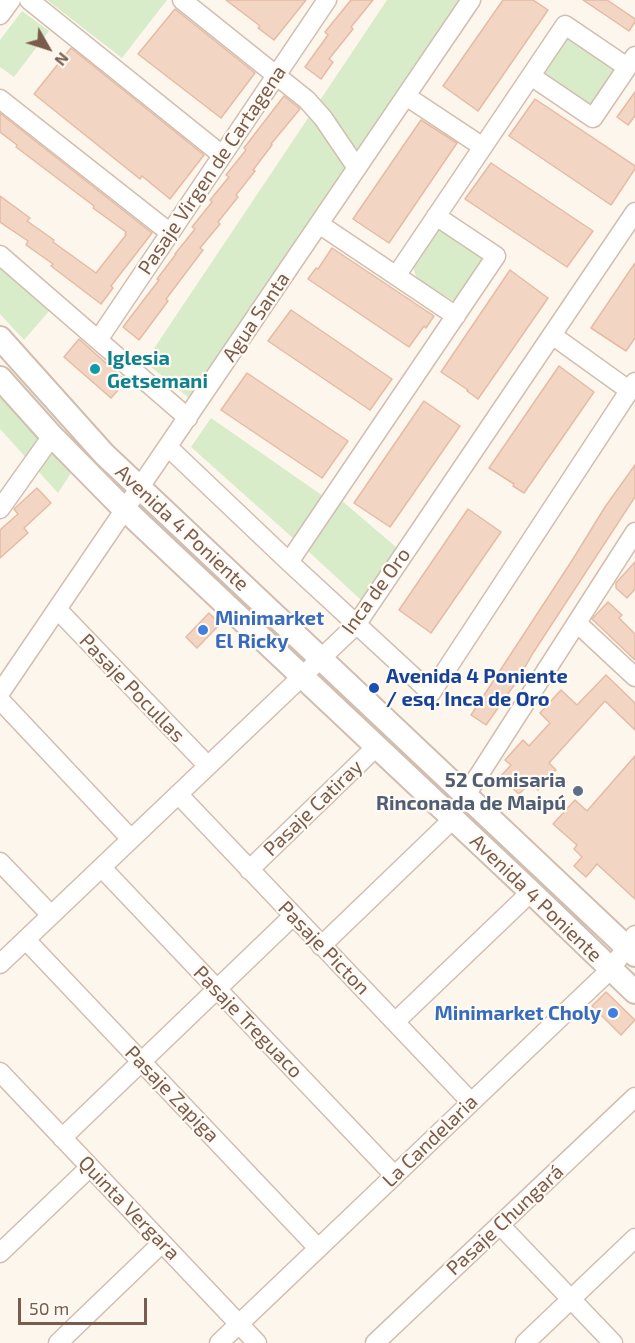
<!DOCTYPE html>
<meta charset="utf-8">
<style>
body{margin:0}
#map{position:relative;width:635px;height:1343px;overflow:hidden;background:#fdf6ec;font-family:"Exo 2",sans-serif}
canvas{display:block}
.north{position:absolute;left:18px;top:18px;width:60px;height:60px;-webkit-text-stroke:4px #fffaf3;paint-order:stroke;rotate:129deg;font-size:16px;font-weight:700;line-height:24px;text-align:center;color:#7a5c4d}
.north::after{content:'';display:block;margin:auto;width:21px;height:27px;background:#7a5c4d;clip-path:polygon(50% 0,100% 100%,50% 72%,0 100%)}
.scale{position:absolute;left:18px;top:1298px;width:129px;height:27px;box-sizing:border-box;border:3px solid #7a5c4d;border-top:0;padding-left:8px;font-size:18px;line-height:21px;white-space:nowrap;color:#7a5c4d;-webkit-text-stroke:4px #fffaf3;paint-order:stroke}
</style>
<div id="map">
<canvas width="635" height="1343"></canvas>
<div class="north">N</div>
<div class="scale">50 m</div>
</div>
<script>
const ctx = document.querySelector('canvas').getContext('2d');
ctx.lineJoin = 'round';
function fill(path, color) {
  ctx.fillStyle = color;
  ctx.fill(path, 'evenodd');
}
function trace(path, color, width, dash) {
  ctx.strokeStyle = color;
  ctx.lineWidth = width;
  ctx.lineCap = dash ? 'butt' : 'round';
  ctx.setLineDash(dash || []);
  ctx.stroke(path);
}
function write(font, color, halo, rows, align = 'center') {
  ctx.font = font + ' "Exo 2",sans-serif';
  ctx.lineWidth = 4.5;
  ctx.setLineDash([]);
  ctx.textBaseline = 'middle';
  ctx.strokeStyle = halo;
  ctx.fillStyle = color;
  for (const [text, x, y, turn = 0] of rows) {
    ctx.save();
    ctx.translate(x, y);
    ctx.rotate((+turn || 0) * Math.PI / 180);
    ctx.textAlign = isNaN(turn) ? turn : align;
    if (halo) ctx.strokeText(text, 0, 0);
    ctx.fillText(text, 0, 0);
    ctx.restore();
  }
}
fill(new Path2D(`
 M47,0H167L122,58Z
 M387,0H459L189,398L145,362Z
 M22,11L49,31L14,77L0,67V40Z
 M570,35L619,68L590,108L541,75Z
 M436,224L489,259L459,304L417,279L411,261Z
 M0,267L50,310L24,340L0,314Z
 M0,395L71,473L58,493L0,429Z
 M211,418L323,496L294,539L191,447Z
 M341,500L396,547L362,601L308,551Z`), '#d8ecc9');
const building = new Path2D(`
 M226,0H306L274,40L258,28L260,26Z
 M351,0H373L351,27L353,29L329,59L333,62L321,79L305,67L328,35L325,32Z
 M503,0H533L548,10L478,111L443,86Z
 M583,0H607L635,19V22L629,31Z
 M175,9L255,73L221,118L138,54Z
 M71,48L204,155L170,199L142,176L140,179L34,94Z
 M635,92V116L628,125L617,117Z
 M284,96L300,109L271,144L272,145L253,170L255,171L236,195L238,197L218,222L220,224L200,248L203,250L166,299L168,301L139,340L123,327L159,280L157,279L176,254H175L195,229L192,227L212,202L210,200L229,177L226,175L246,150L244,148Z
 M535,99L635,166V169L611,205L509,136Z
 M0,113L152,233L111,286L113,288L101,304L51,266L53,264L26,245L28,241L0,222V196L30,218L27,221L54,240L53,242L96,273L126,235L125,234L126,232L93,208L94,206L16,147L17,145L0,132Z
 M421,120L457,143L389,243L353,219Z
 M491,163L593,231L567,267L465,199Z
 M332,248L434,316L426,328L424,326L409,347L308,279L316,268L318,269Z
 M635,263V338L626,351L591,328Z
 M510,270L548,298L478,399L467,391L468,390L441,372Z
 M291,310L392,379L370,410L268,341Z
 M79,339L126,381L111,398L64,357Z
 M559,366L594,392L524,493L513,486L514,484L489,468Z
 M247,373L348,441L322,478L221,410Z
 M424,401L460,426L390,527L354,503Z
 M635,465V497L533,653L517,681L486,725L471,715L573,559L605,507Z
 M37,488L51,503L24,528L28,533L0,558V530L18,514L14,509Z
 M468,509L501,532L431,633L399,610Z
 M635,562V589L627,598L616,588V583Z
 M608,602L622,615L619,618L635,634V660L592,619Z
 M209,613L220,624L197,648L186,637Z
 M606,675L635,703V730L605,701L549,763L556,770L542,785L538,790L530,783L519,794L500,777L511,765L505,760L523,740L529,746L550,723L540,713L561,690L577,705Z
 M635,756V899L597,864L586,877L574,866L582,857L574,849L577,845L553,824L575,800L587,811Z
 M606,992L635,1020L621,1035L592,1006Z`);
fill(building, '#f3d5c3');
trace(building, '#e6bba3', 1.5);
const minor = new Path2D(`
 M29,0L222,155
 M182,0L307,100L323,118L357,168
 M0,15L11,0
 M531,76L593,118L635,56
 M406,96L483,147
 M0,99L169,232
 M319,224L456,316
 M0,255L188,418
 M396,276L565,25L627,67
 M552,335L630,391
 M98,340L327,0
 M168,447L289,562L431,693L635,382
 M0,509L52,436
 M289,562L496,256L436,216
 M57,609L208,766
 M577,623L635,677
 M0,693L471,0
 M0,700L131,839
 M178,794L471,1102
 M466,795L635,532
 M0,862L51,915
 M102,868L394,1175
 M249,870L376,747
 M26,940L318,1248
 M321,946L453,819
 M0,964L356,625L635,212
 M395,1022L531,892
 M0,1072L257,1343
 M62,1138L293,916
 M500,1225L613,1343
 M0,1253L90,1167
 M58,1343L162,1243
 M219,1343L611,969L635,935
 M375,1343L635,1097
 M525,1343L635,1238`);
const tertiary = new Path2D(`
 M0,338L104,454L635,955
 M0,378L52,436L117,502L531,892L635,992`);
trace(minor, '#d1beb0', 21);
trace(tertiary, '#d1beb0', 26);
trace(minor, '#fff', 18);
trace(tertiary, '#fff', 22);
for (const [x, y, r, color] of [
 [95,369,6,"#0f9aa8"],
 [203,630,6,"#3f7fe0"],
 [374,688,6,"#1a4fb4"],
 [578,791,6,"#5c6f8a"],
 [613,1013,6,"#3f7fe0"]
]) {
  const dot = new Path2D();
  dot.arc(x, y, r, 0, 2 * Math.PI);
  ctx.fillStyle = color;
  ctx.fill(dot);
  trace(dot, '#fffaf3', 2);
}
write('20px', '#7a5c4d', '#fffaf3', [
 ["Pasaje Virgen de Cartagena",212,170,-56],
 ["Agua Santa",256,317,-56],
 ["Avenida 4 Poniente",182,528,43],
 ["Inca de Oro",376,591,-54],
 ["Pasaje Pocullas",132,688,46],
 ["Pasaje Catiray",313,808,-44],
 ["Avenida 4 Poniente",536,898,44],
 ["Pasaje Picton",324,948,46],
 ["Pasaje Treguaco",248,1022,46],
 ["Pasaje Zapiga",172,1094,46],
 ["La Candelaria",430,1141,-44],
 ["Quinta Vergara",129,1208,46],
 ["Pasaje Chungará",505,1220,-43]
]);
write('bold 20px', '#0d838f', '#fffaf3', [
 ["Iglesia",107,358],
 ["Getsemani",107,381]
], 'left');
write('bold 20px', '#366cbe', '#fffaf3', [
 ["Minimarket",215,618],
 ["El Ricky",215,641],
 ["Minimarket Choly",601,1013,"right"]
], 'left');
write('bold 20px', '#164399', '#fffaf3', [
 ["Avenida 4 Poniente",386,676],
 ["/ esq. Inca de Oro",386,699]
], 'left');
write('bold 20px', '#4e5e75', '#fffaf3', [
 ["52 Comisaria",566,780],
 ["Rinconada de Maipú",566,803]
], 'right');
</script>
